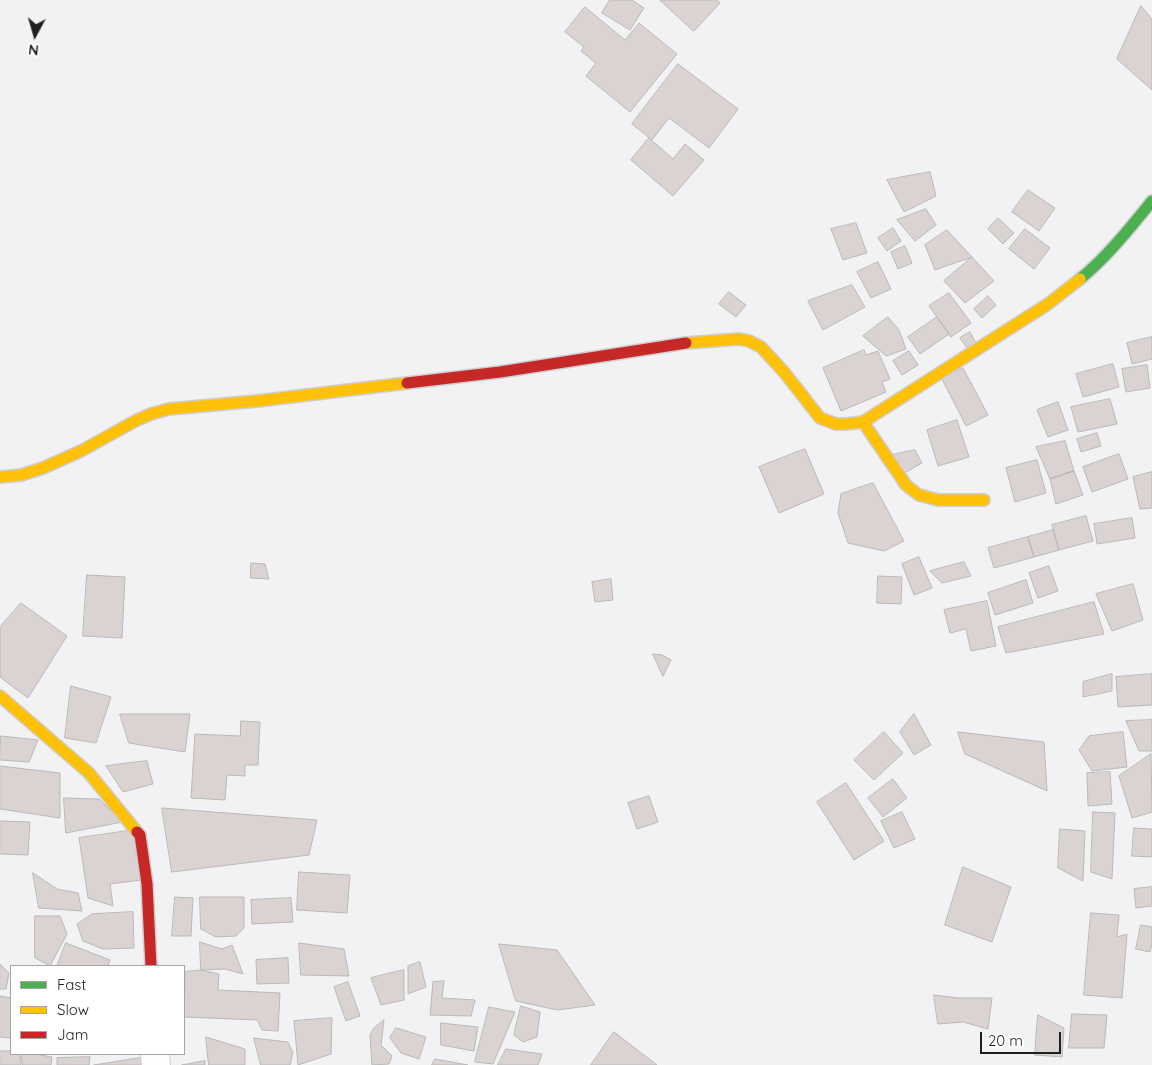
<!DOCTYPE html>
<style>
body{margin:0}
#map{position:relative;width:1152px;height:1065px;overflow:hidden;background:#f2f2f4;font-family:Quicksand,sans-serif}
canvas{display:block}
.legend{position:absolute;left:10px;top:965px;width:175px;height:90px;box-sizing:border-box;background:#fff;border:1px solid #a6a5a6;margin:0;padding:6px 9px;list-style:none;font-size:15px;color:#201f21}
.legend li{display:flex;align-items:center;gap:10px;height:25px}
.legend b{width:25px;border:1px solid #a6a5a6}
.north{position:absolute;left:10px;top:10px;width:50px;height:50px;-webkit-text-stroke:4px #fff;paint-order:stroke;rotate:186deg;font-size:14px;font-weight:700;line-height:20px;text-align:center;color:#201f21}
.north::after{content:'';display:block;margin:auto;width:18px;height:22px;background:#201f21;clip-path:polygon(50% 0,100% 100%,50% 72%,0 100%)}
.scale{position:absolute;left:980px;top:1032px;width:81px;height:22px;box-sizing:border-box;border:2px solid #201f21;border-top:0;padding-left:6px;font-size:15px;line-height:18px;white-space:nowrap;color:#201f21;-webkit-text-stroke:4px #fff;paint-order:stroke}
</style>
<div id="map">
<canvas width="1152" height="1065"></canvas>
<ul class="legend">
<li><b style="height:6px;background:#4caf50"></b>Fast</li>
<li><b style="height:6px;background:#ffc107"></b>Slow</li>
<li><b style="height:6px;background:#c62828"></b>Jam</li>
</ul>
<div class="north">N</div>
<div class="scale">20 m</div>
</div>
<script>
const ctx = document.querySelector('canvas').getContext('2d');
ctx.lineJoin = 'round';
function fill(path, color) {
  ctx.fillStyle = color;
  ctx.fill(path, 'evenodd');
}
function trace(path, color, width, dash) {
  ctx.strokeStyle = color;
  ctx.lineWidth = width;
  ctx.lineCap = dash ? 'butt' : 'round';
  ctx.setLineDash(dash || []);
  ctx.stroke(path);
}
const building = new Path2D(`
 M610,0H632L644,8L630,30L602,13Z
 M660,0H717L720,3L694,31Z
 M1141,6L1152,19V90L1117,59Z
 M585,7L625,40L639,23L677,54L630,112L586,76L596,63L581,51L584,47L565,32Z
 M678,64L738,109L709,148L669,118L652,140L632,124Z
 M649,138L673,159L685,144L704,160L673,196L631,160Z
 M930,172L936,196L904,212L887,180Z
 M1028,190L1055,208L1039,231L1012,212Z
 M926,209L936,225L915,241L897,220Z
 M998,218L1014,233L1003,244L988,229Z
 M856,223L867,253L843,260L831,229Z
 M893,228L901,241L887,251L878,238Z
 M1025,229L1050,248L1034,269L1009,249Z
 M947,230L972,257L935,270L925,245Z
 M905,246L912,263L898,269L891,252Z
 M972,257L994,281L965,303L944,281Z
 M878,262L891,289L871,298L857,272Z
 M852,285L865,307L823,330L808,301Z
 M729,292L746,305L736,317L719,304Z
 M949,293L971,323L951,337L929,306Z
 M988,296L996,305L982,318L974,309Z
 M888,317L899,330L906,349L886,356L863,336Z
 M937,317L949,334L920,354L908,337Z
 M970,332L976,343L967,348L960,338Z
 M1152,337V359L1132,364L1127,343Z
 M864,350L866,355L878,351L890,379L882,382L886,392L841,411L823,368Z
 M909,351L918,365L902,375L893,361Z
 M1113,364L1119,387L1083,397L1076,374Z
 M1147,365L1150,388L1126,392L1122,369Z
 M963,368L988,415L966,426L942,379Z
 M1110,399L1117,424L1078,432L1071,407Z
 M1058,402L1068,430L1048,437L1037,410Z
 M957,420L969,457L938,466L927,430Z
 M1097,433L1101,446L1081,452L1077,439Z
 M1065,441L1074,471L1050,479L1036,447Z
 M805,449L824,494L779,513L759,467Z
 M915,450L922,463L903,474L892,455Z
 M1119,454L1128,479L1092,492L1083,467Z
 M1037,460L1046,493L1015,502L1006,468Z
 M1074,471L1083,495L1056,504L1050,479Z
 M1152,472V508L1140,509L1133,477Z
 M873,483L904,541L884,551L848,543L838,513L841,494Z
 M1086,516L1093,541L1059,550L1052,525Z
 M1132,518L1135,538L1097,544L1094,524Z
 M1053,530L1059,550L1034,557L1028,537Z
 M1028,537L1034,557L994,568L988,548Z
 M919,557L932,588L914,595L902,564Z
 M964,562L971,576L942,583L930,571Z
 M251,563L265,564L269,579L251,578Z
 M1049,566L1058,591L1038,598L1029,573Z
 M87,575L125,577L122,638L83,636Z
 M878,576L902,577L901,604L877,603Z
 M611,579L613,600L595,602L592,582Z
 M1026,580L1033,603L995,615L988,593Z
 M1133,584L1143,620L1112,631L1096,594Z
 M987,601L996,646L971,651L966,629L950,633L944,610Z
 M1094,602L1104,634L1006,653L998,627Z
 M21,603L67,636L28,698L0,677V627Z
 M653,654L662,655L671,660L663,676Z
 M1112,674V691L1083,697V682Z
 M1152,674V705L1118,707L1116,677Z
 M71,686L111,697L96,743L65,738Z
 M120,714H190L185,752L129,743Z
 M914,714L931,745L914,755L900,732Z
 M1152,720V751H1139L1126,721Z
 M241,721L260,722L258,765H245V776L227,775L225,800L191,798L195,734L240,736Z
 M884,732L903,753L874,780L854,760Z
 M958,732L1044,742L1047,791L965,754Z
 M1123,732L1127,767L1092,771L1079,750L1089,736Z
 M1,736L38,740L29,762L0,760Z
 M1151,754L1152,812L1132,818L1119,776Z
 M147,761L153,784L123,792L106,766Z
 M0,766L60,773V818L0,809Z
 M1110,772L1112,804L1088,806L1087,773Z
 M893,779L907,798L883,817L868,798Z
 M846,783L884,841L854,860L817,802Z
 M649,796L658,822L637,829L628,803Z
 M64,798L99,799L122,822L66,833Z
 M162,808L317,820L309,855L172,872Z
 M902,812L915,839L894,848L881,821Z
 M1093,812L1115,813L1112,879L1091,872Z
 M0,821L30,822L28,855L0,854Z
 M1134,828L1152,829V857L1132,856Z
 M1060,829L1085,831L1083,881L1058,868Z
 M134,830L141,880L110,884L113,906L88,898L79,838Z
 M963,867L1011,887L992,942L945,925Z
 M299,872L350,875L347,913L297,910Z
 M33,873L57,889L78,893L82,911L39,908Z
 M1152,887V906L1136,908L1134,889Z
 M175,897L193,898L191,936H172Z
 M200,897H244V928L236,936L216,937L201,929Z
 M291,898L293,922L252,924L251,900Z
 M133,912L134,948L103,949L83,941L77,924L92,914Z
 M1091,913L1119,915L1117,937L1127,934L1122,998L1084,995Z
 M35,916H60L67,934L50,966L35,958Z
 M1141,925L1152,927V944L1150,952L1136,949Z
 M200,942L222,949L232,945L243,974L225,969L201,970Z
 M66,943L110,960L108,966H57Z
 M299,943L344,949L349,976L301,975Z
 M499,944L557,950L595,1005L557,1010L516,1001Z
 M288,958L289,983L257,984L256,960Z
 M420,962L426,987L408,994V966Z
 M0,964L9,973L6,989H0Z
 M201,970L219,974L218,990L280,993L278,1031L262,1030L257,1020L184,1017L185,972Z
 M404,970V1000L381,1005L371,978Z
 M444,981L442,998L475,1000L471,1016L430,1015L433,982Z
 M348,982L360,1016L346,1021L334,987Z
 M934,995L958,998H992L988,1029L963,1022L938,1024Z
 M0,996L11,998V1038L0,1037Z
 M521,1006L540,1012L537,1037L523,1042L514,1035Z
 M489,1007L515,1012L493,1064L475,1062Z
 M1072,1014L1107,1015L1104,1048H1069Z
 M1038,1015L1064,1028L1062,1057L1035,1055Z
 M332,1018L331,1054L298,1065L294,1021Z
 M384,1020L381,1045L392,1056L389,1064L372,1065L370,1035L374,1028Z
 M441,1023L478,1027L474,1051L441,1045Z
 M396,1028L426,1037L419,1059L401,1053L390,1038Z
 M614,1032L657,1065H591Z
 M206,1037L245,1049V1065H209Z
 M254,1038L288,1042L293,1053L290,1065H261Z
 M506,1049L542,1054L538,1065H498Z
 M0,1051H11V1054H21V1065H0Z
 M21,1054H35L52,1057L51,1065H23Z
 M90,1057L89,1065H57V1058Z
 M146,1057L144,1065H94Z
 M435,1059L468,1065H432Z
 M205,1061V1065H182Z`);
fill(building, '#dbd3d1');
trace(building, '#b9b8b9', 1);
const street = new Path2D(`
 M155,1054L156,1065`);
const fast = new Path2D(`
 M1080,279C1107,257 1130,228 1152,201`);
const slow = new Path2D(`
 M686,343L739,339L749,341L761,347L784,372L820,418L836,424H846L863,422L906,485L919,495L938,500H984
 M863,422L1048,304L1080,279
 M0,477L21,475L43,468L81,451L137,420L151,414L169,409L257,401L407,383
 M0,696L89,773L137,832`);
const jam = new Path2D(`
 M407,383L500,372L686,343
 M137,832L140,835L147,884L151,966`);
trace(street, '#ceced0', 30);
trace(fast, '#ceced0', 14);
trace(slow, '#ceced0', 14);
trace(jam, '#ceced0', 14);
trace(street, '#fdfdfd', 28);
trace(fast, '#4caf50', 11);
trace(slow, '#ffc107', 11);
trace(jam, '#c62828', 11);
</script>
